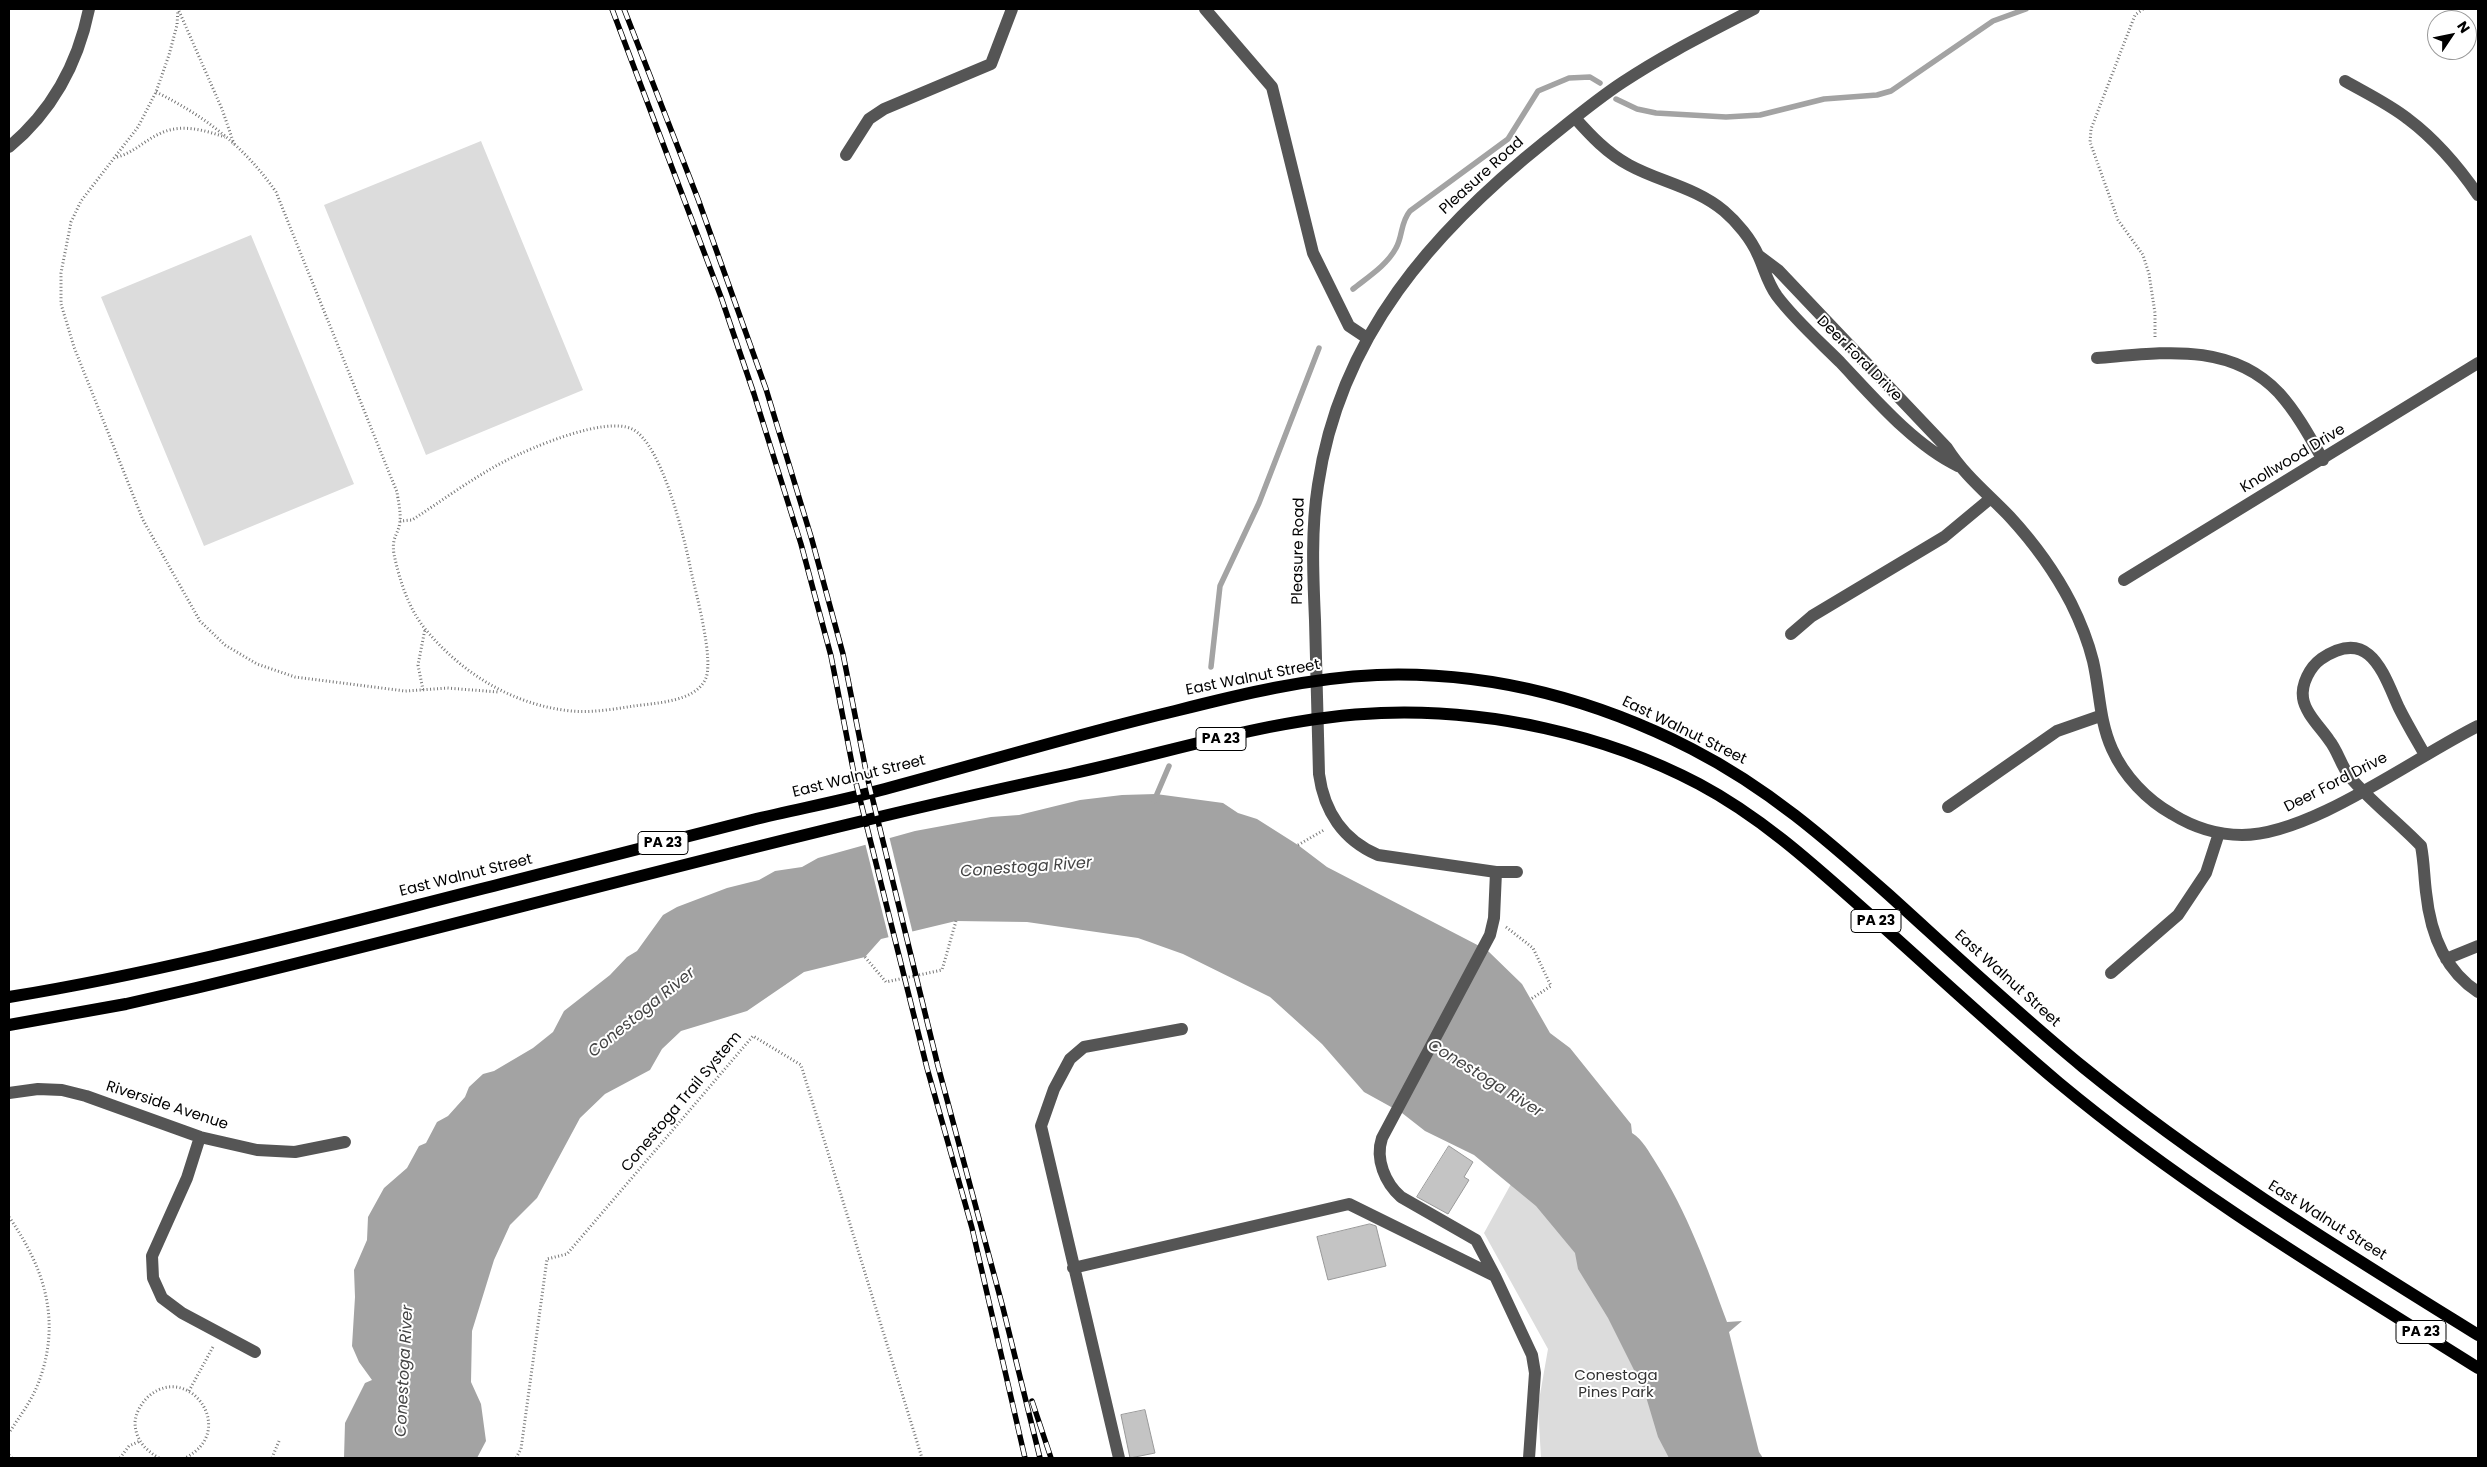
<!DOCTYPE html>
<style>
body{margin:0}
#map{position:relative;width:2487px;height:1467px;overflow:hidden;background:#fff;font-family:Poppins,sans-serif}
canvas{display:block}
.frame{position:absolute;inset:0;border:10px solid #000;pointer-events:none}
.north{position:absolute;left:2427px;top:10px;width:50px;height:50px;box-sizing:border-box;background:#fff;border:1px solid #999;border-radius:50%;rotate:56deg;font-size:14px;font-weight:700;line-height:20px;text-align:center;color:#000}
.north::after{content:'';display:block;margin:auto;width:18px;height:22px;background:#000;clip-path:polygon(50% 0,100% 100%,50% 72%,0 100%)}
</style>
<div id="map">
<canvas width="2487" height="1467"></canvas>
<div class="frame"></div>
<div class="north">N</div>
</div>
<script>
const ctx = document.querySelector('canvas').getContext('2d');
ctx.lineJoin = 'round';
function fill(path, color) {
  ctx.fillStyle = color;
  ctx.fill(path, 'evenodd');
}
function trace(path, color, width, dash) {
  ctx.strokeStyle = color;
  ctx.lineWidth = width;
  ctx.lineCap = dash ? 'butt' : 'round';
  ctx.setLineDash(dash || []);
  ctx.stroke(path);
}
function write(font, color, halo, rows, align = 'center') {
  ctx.font = font + ' Poppins,sans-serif';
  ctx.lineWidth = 4;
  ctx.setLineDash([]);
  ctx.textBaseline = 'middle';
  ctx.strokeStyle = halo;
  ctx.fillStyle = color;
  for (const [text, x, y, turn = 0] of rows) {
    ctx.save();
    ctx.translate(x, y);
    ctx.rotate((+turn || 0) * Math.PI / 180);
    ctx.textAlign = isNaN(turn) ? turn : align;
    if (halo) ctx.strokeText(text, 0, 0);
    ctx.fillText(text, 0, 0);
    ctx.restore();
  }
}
fill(new Path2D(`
 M481,141L583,390L426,455L324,205Z
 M251,235L354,484L204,546L101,297Z
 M1544,1124L1729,1458H1541L1538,1406L1548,1349L1484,1233Z`), '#dcdcdc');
fill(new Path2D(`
 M1156,794L1223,803L1238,813L1257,819L1298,845L1327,867L1487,950L1522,984L1550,1033L1570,1048L1631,1124L1632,1133C1643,1140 1649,1152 1656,1163C1687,1212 1707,1267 1727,1322L1742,1321L1729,1332L1759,1452L1763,1458H1669L1658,1437L1644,1390L1608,1318L1578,1269L1575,1253L1536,1206L1474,1155L1425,1131L1402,1113L1364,1092L1322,1044L1270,997L1183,954L1138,938L1027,922L956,921L881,939L865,957L804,972L747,1011L681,1031L662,1049L650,1070L605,1094L580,1118L537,1198L510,1225L494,1260L472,1331L471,1382L481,1404L486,1441L477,1458H344L345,1423L365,1383L372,1380L359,1362L352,1346L355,1297L354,1270L367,1240L368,1217L384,1188L407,1168L419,1146L426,1143L437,1122L448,1116L465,1097L469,1087L483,1074L494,1071L533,1048L553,1032L564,1011L610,975L627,957L637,951L663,915L677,907L727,888L759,880L775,871L802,867L818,858L915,831L991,817L1019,815L1080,800L1122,795Z`), '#a3a3a3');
fill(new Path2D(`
 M889,836L913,934L889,939L865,843Z`), '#fff');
trace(new Path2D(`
 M1616,99L1637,109L1656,113L1726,117L1760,115L1824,99L1877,95L1891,91L1993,21L2026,9
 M1353,289C1368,277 1387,265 1396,248C1403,236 1400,223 1410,211L1508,139L1538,91L1569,78L1590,77L1600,83
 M1211,667L1220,586L1259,503L1319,348
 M1154,801L1169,766`), '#a3a3a3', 5.5);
const building = new Path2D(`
 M1449,1146L1473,1162L1464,1177L1469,1180L1448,1214L1417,1197Z
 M1370,1224L1376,1226L1386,1266L1328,1280L1317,1237Z
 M1145,1410L1155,1453L1130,1458L1121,1415Z`);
fill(building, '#c4c4c4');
trace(building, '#999', 1);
trace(new Path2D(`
 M178,9L177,25L169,55L156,92L138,127L81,201L71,222L61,273V304L74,347L143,520L200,621L225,645L257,664L295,677L405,691L447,688L498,692
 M2143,9L2135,15L2091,129L2090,142L2118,220L2143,255L2149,274L2155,313V339
 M179,11L222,109L234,144
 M156,92C205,116 245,147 276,192L397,492C398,500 401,512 400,521C399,534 391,537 394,554C399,579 409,610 426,630C463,674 513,705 571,711C592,713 614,709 634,706C655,703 694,702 705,680C715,663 696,593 691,571C685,540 662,443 632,429C605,416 533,447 507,460C474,477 443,500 412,520L400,521
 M117,157C133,153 144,141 159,134C180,123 204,130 225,137
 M423,690L418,665L425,629
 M1298,845L1324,830
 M1506,927L1533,948L1551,986L1531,999
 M865,957L886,982L942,970L956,921
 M9,1217C45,1269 62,1322 38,1384C31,1402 19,1417 9,1433
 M189,1391L214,1345
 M9,1455L12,1458
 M120,1458L129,1446L140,1441
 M159,1458C145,1450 135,1439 135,1422C136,1412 142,1402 149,1396C189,1362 239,1431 185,1458
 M272,1458L279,1441
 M516,1458L521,1449L547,1259L567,1254L753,1036L801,1065L922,1458`), '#777', 3, [1, 2.5]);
trace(new Path2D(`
 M1205,9L1272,87L1313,253L1349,326L1367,338
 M2345,81C2366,93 2389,104 2408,119C2436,140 2458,166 2478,195
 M1575,118C1591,136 1607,153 1629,165C1660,182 1695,187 1724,211C1737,222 1751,239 1758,255C1765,270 1767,282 1777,296C1795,320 1819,341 1840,362C1874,398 1914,445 1958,466
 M9,147C52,111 78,63 89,9
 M846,155L869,119L884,109L991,64L1012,9
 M1758,255L1778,270L1947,448C1964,475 1988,494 2010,517C2033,542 2055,572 2071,603C2080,621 2088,641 2093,661C2100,691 2099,720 2112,749C2124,776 2147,800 2172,814C2193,827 2217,835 2242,835C2311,835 2415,757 2478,726
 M2097,358C2161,353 2230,341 2279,393C2297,413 2310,437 2323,460
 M2124,580L2478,363
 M1791,634L1812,616L1944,537L1991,498
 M2425,755C2416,739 2407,724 2399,708C2383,673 2370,626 2321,659C2310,667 2301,684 2303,698C2305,713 2321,728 2329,740C2338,751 2341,766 2350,777C2370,801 2398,822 2421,846C2424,861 2424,876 2426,892C2430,931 2444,970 2478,992
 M1948,807L2057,731L2100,716
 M1496,872L1494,918L1490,935L1382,1138C1375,1159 1385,1183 1401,1197L1476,1240L1495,1276L1532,1355L1535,1373L1529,1458
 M1517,872H1496L1378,855C1343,840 1324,811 1319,774C1318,723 1316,671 1315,620C1313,575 1311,529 1318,485C1340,336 1433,231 1547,140C1572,120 1597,99 1623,82C1665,54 1710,32 1754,9
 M2446,959L2478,946
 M2111,973L2178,915L2206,873L2219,833
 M9,1093L38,1089L62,1090L86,1096L200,1137L257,1150L295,1152L345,1142
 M200,1137L187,1178L152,1256L153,1278L162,1298L182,1313L255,1352
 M1073,1268L1349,1204L1495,1276
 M1119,1458L1041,1126L1054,1089L1070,1059L1084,1047L1182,1029`), '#555', 12);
trace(new Path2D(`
 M9,997C175,970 338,925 501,884C585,863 668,841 752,820C797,809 841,801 885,789C982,763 1078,734 1175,711C1242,694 1308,678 1377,675C1488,671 1594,699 1692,749C1768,788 1826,839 1889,895C1953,953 2016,1012 2083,1067C2207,1168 2343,1251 2478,1335
 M9,1025L126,1004L196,988C488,918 777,836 1070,774C1173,752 1275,717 1381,713C1489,709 1604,734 1699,784C1763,818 1816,867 1870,915C1933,971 1995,1029 2059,1083C2190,1192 2335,1278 2478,1368`), '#000', 12);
const rail = new Path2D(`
 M612,9L721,297L754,394L801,544L831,656L855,779L927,1068L972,1228L1025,1458
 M624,9L698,199L766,389L812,540L843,654L867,776L938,1066L1003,1308L1040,1458
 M1032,1401L1051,1458`);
trace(rail, '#000', 5.5);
trace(rail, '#fff', 4, [11]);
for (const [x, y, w] of [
 [1221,739,50],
 [663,843,50],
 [1876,921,50],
 [2421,1332,50]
]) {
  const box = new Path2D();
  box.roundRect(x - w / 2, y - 11.5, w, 23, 4);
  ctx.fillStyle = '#fff';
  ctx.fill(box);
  trace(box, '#000', 1);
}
write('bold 14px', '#000', null, [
 ["PA 23",1221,739],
 ["PA 23",663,843],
 ["PA 23",1876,921],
 ["PA 23",2421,1332]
]);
write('15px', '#000', '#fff', [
 ["Pleasure Road",1482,176,-42],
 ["Deer Ford Drive",1859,359,45],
 ["Knollwood Drive",2293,459,-31],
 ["Pleasure Road",1299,551,-89],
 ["East Walnut Street",1253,678,-11],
 ["East Walnut Street",1684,731,26],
 ["East Walnut Street",859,777,-14],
 ["Deer Ford Drive",2336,783,-27],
 ["East Walnut Street",466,876,-14],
 ["East Walnut Street",2007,979,42],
 ["Conestoga Trail System",682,1102,-50],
 ["Riverside Avenue",167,1106,18],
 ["East Walnut Street",2327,1221,32]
]);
write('15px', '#333', '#fff', [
 ["Conestoga",1616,1376],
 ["Pines Park",1616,1393]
]);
write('italic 16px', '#444', '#fff', [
 ["Conestoga River",1026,868,-4],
 ["Conestoga River",642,1013,-39],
 ["Conestoga River",1485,1079,32],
 ["Conestoga River",405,1371,-87]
]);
</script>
